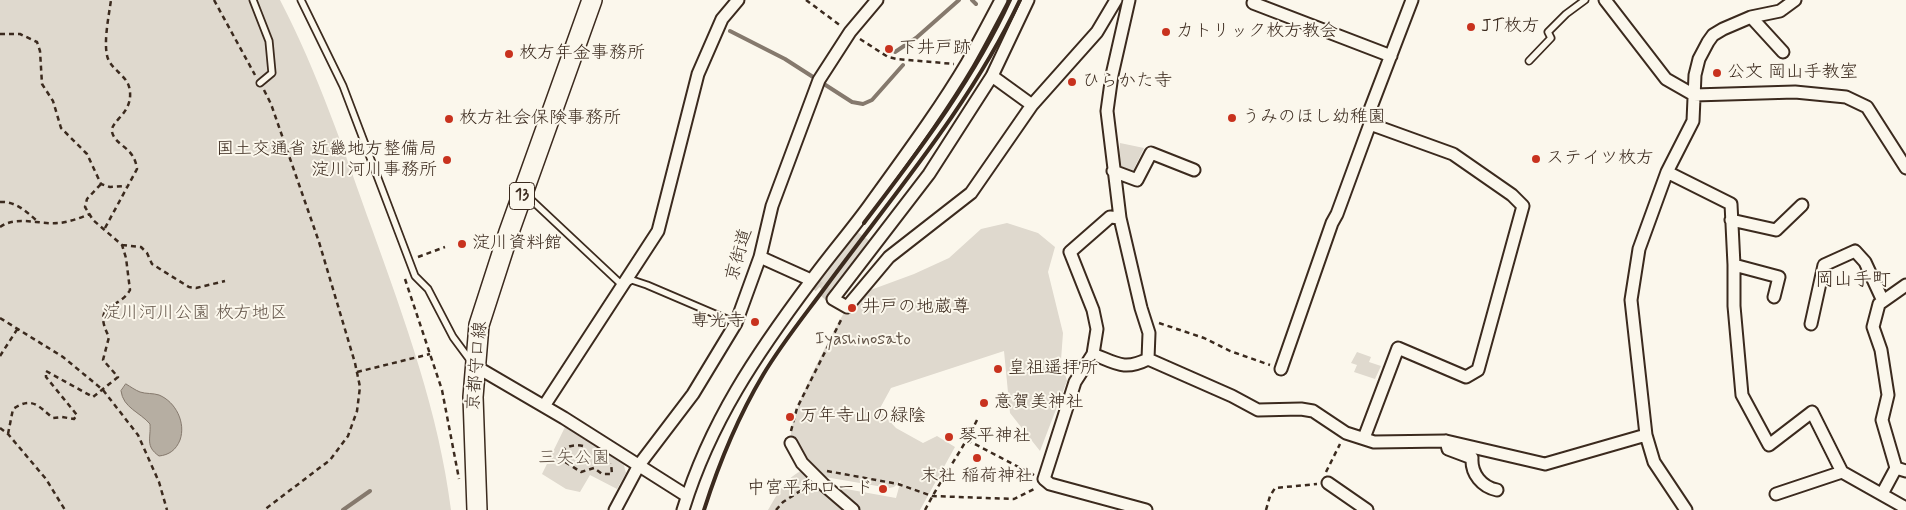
<!DOCTYPE html>
<meta charset="utf-8">
<style>
body{margin:0}
canvas{display:block;background:#fbf7ec}
</style>
<canvas width="1906" height="510"></canvas>
<script>
const ctx = document.querySelector('canvas').getContext('2d');
ctx.lineJoin = 'round';
function fill(path, color) {
  ctx.fillStyle = color;
  ctx.fill(path, 'evenodd');
}
function trace(path, color, width, dash) {
  ctx.strokeStyle = color;
  ctx.lineWidth = width;
  ctx.lineCap = dash ? 'butt' : 'round';
  ctx.setLineDash(dash || []);
  ctx.stroke(path);
}
function write(font, color, halo, rows, align = 'center') {
  ctx.font = font + ' Mynerve,"Klee One",sans-serif';
  ctx.lineWidth = 4;
  ctx.setLineDash([]);
  ctx.textBaseline = 'middle';
  ctx.strokeStyle = halo;
  ctx.fillStyle = color;
  for (const [text, x, y, turn = 0] of rows) {
    ctx.save();
    ctx.translate(x, y);
    ctx.rotate((+turn || 0) * Math.PI / 180);
    ctx.textAlign = isNaN(turn) ? turn : align;
    if (halo) ctx.strokeText(text, 0, 0);
    ctx.fillText(text, 0, 0);
    ctx.restore();
  }
}
fill(new Path2D(`
 M0,0H280C318,73 344,151 372,229C405,321 439,413 451,510H0Z
 M1120,143L1144,148L1133,171L1118,167Z
 M1007,223L1038,233L1055,247L1048,272L1063,333L1061,360L1067,381L1040,451L1010,413L1004,351L891,388L879,410L896,428L923,443L937,436L955,447L920,510H855L824,485L896,498L901,480L894,487L889,488L825,477L820,474L818,470C804,464 797,459 792,444C783,420 834,332 847,307L857,295L914,274L949,258L981,229Z
 M856,231L870,241L827,294L815,283Z
 M1357,352L1371,357L1369,362L1381,366L1375,379L1354,372L1357,365L1351,363Z
 M566,425L623,462L626,473L617,489L590,475L580,492L566,489L542,474Z
 M804,470L847,510H768C777,495 786,476 804,470Z`), '#dfd9ce');
const water = new Path2D(`
 M126,384C131,387 135,390 140,392C146,394 153,393 159,395C176,402 186,423 180,440C176,450 169,455 159,456C145,446 151,439 150,424C140,412 123,408 121,391Z`);
fill(water, '#b6aea2');
trace(water, '#85796d', 1);
trace(new Path2D(`
 M972,0L976,4
 M730,31L785,59L852,102L863,104L872,100L903,65
 M895,52L916,38L959,0
 M343,510L370,491`), '#85796d', 4);
trace(new Path2D(`
 M811,280L833,299`), '#d5cec3', 11, [11, 5.5]);
const service = new Path2D(`
 M253,0L269,41L272,73L260,83
 M301,0L343,86L415,276L428,289L453,337L470,360
 M1529,61L1551,38L1548,32L1566,14L1585,0
 M525,194L622,285L632,280L647,285L736,323`);
const minor = new Path2D(`
 M1028,0L992,76L929,174L833,299L847,307L889,257L971,193L1032,105L1097,32L1116,0
 M1129,0L1112,75L1107,111L1120,218L1141,308L1149,333L1148,359
 M1605,0L1666,79L1694,95L1795,92L1846,97L1867,107L1906,168
 M1253,3L1391,56
 M1751,17L1783,52
 M992,76L1032,105
 M1113,171L1137,180L1151,153L1194,170
 M1667,172L1731,204L1734,265V306L1742,395L1769,445L1812,412L1842,472L1906,508
 M1120,218L1110,217L1070,252L1093,310L1097,329L1093,354L1075,382L1044,479L1050,484L1146,510
 M1731,220L1776,230L1802,205
 M760,257L811,280
 M1734,265L1779,277L1774,297
 M1906,285L1879,304L1873,327L1881,350L1888,395L1882,420L1896,468L1906,471
 M1811,324L1824,265L1855,251L1865,262L1883,301
 M1093,354C1116,363 1124,371 1148,359
 M1148,359L1232,396L1258,410L1301,409L1313,411L1346,433L1374,442L1446,441L1545,464L1646,435
 M475,366L564,418L687,496
 M1281,369L1332,223L1337,214L1370,124L1368,115L1412,0
 M544,406L658,231L698,74L722,19L738,0
 M1364,438L1398,348L1466,377L1478,370L1523,206L1512,195L1453,154L1370,124
 M1446,441L1448,449L1472,458C1471,474 1482,487 1497,490
 M791,443L802,463L824,485L853,510
 M1328,483L1367,510
 M1776,494L1842,472
 M1882,494L1896,468
 M615,510L639,465L693,394L736,323L760,257L772,206L819,80L850,32L877,0
 M683,510C710,422 757,353 811,281C830,255 850,232 869,206C902,160 938,112 967,63C979,42 990,21 1001,0
 M1686,510L1654,462L1646,435L1631,300L1639,249L1667,172L1693,121L1695,75L1699,59L1708,42L1713,35L1723,29L1751,17L1780,11L1795,0`);
const primary = new Path2D(`
 M477,510L473,397L479,325L509,232L592,0`);
trace(service, '#3b2a1e', 9);
trace(minor, '#3b2a1e', 15);
trace(primary, '#3b2a1e', 22);
trace(new Path2D(`
 M214,0L255,75
 M806,0L841,26
 M0,34H20L37,42L40,51L42,84L53,101L61,128L87,154L101,184L110,187L126,186
 M860,39L888,57L897,59L954,64
 M264,90L271,104L319,242L355,363L360,387L357,411L348,436L330,460L264,510
 M0,202C15,201 26,211 37,221
 M0,227C17,215 40,225 59,223C69,222 80,218 90,214
 M105,228L137,169C134,146 116,147 112,132C110,121 132,114 130,92C129,77 116,73 109,61C102,48 109,15 111,0
 M122,245L141,247L147,253L152,264L189,287L196,288L225,281
 M418,257L445,247
 M405,279L442,390L459,479
 M0,318L63,357L103,390L138,435L159,482L167,510
 M1159,323L1204,338L1230,351L1270,365
 M0,356L18,328
 M357,372L430,354
 M0,428L8,434L46,479L65,510
 M791,431L797,408L842,318
 M8,434L13,409C32,396 38,406 53,418L62,417L74,419L77,415L46,377V371L93,397L118,377L103,360L109,337C91,302 119,310 130,290L126,258L122,245L93,220L85,207L87,199L101,184
 M967,440L1034,475
 M583,446C574,444 563,446 560,456L562,460L581,472L594,468L602,474H612L611,463
 M827,471L898,484L932,496L1014,499L1036,488
 M1326,472L1340,444
 M776,510L783,502L808,486
 M925,510C941,479 962,451 977,420
 M1266,510L1270,496L1275,488L1317,484`), '#3b2a1e', 2.5, [5, 4]);
trace(service, '#fbf7ec', 5.5);
trace(minor, '#fbf7ec', 11);
trace(primary, '#fbf7ec', 19);
trace(new Path2D(`
 M864,223C917,153 973,81 1010,0
 M704,510C719,463 738,417 763,375C782,343 805,315 827,285C895,193 971,104 1020,0`), '#3b2a1e', 4);
for (const [x, y, r, color] of [
 [1471,27,5,"#c8321e"],
 [1166,32,5,"#c8321e"],
 [889,49,5,"#c8321e"],
 [509,54,5,"#c8321e"],
 [1717,73,5,"#c8321e"],
 [1072,82,5,"#c8321e"],
 [1232,118,5,"#c8321e"],
 [449,119,5,"#c8321e"],
 [1536,159,5,"#c8321e"],
 [447,160,5,"#c8321e"],
 [462,244,5,"#c8321e"],
 [852,308,5,"#c8321e"],
 [755,322,5,"#c8321e"],
 [998,369,5,"#c8321e"],
 [984,403,5,"#c8321e"],
 [790,417,5,"#c8321e"],
 [949,437,5,"#c8321e"],
 [977,458,5,"#c8321e"],
 [883,489,5,"#c8321e"]
]) {
  const dot = new Path2D();
  dot.arc(x, y, r, 0, 2 * Math.PI);
  ctx.fillStyle = color;
  ctx.fill(dot);
  trace(dot, '#fbf7ec', 2);
}
for (const [x, y, w] of [
 [522,196,25]
]) {
  const box = new Path2D();
  box.roundRect(x - w / 2, y - 13.5, w, 27, 4);
  ctx.fillStyle = '#fbf7ec';
  ctx.fill(box);
  trace(box, '#3b2a1e', 1);
}
write('bold 16px', '#3b2a1e', null, [
 ["13",522,196]
]);
write('18px', '#3b2a1e', '#fbf7ec', [
 ["JT枚方",1481,27],
 ["カトリック枚方教会",1176,32],
 ["下井戸跡",899,49],
 ["枚方年金事務所",519,54],
 ["公文 岡山手教室",1727,73],
 ["ひらかた寺",1082,82],
 ["うみのほし幼稚園",1242,118],
 ["枚方社会保険事務所",459,119],
 ["国土交通省 近畿地方整備局",437,150,"right"],
 ["淀川河川事務所",437,171,"right"],
 ["ステイツ枚方",1546,159],
 ["淀川資料館",472,244],
 ["井戸の地蔵尊",862,308],
 ["専光寺",745,322,"right"],
 ["皇祖遥拝所",1008,369],
 ["意賀美神社",994,403],
 ["万年寺山の緑陰",800,417],
 ["琴平神社",959,437],
 ["末社 稲荷神社",977,477,"center"],
 ["中宮平和ロード",873,489,"right"]
], 'left');
write('18px', '#3b2a1e', '#fbf7ec', [
 ["京街道",740,255,-74],
 ["京都守口線",478,366,-85]
]);
write('18px', '#64564a', '#fbf7ec', [
 ["淀川河川公園 枚方地区",195,314],
 ["Iyashinosato",863,340],
 ["三矢公園",574,459]
]);
write('19px', '#3b2a1e', '#fbf7ec', [
 ["岡山手町",1853,281]
]);
</script>
